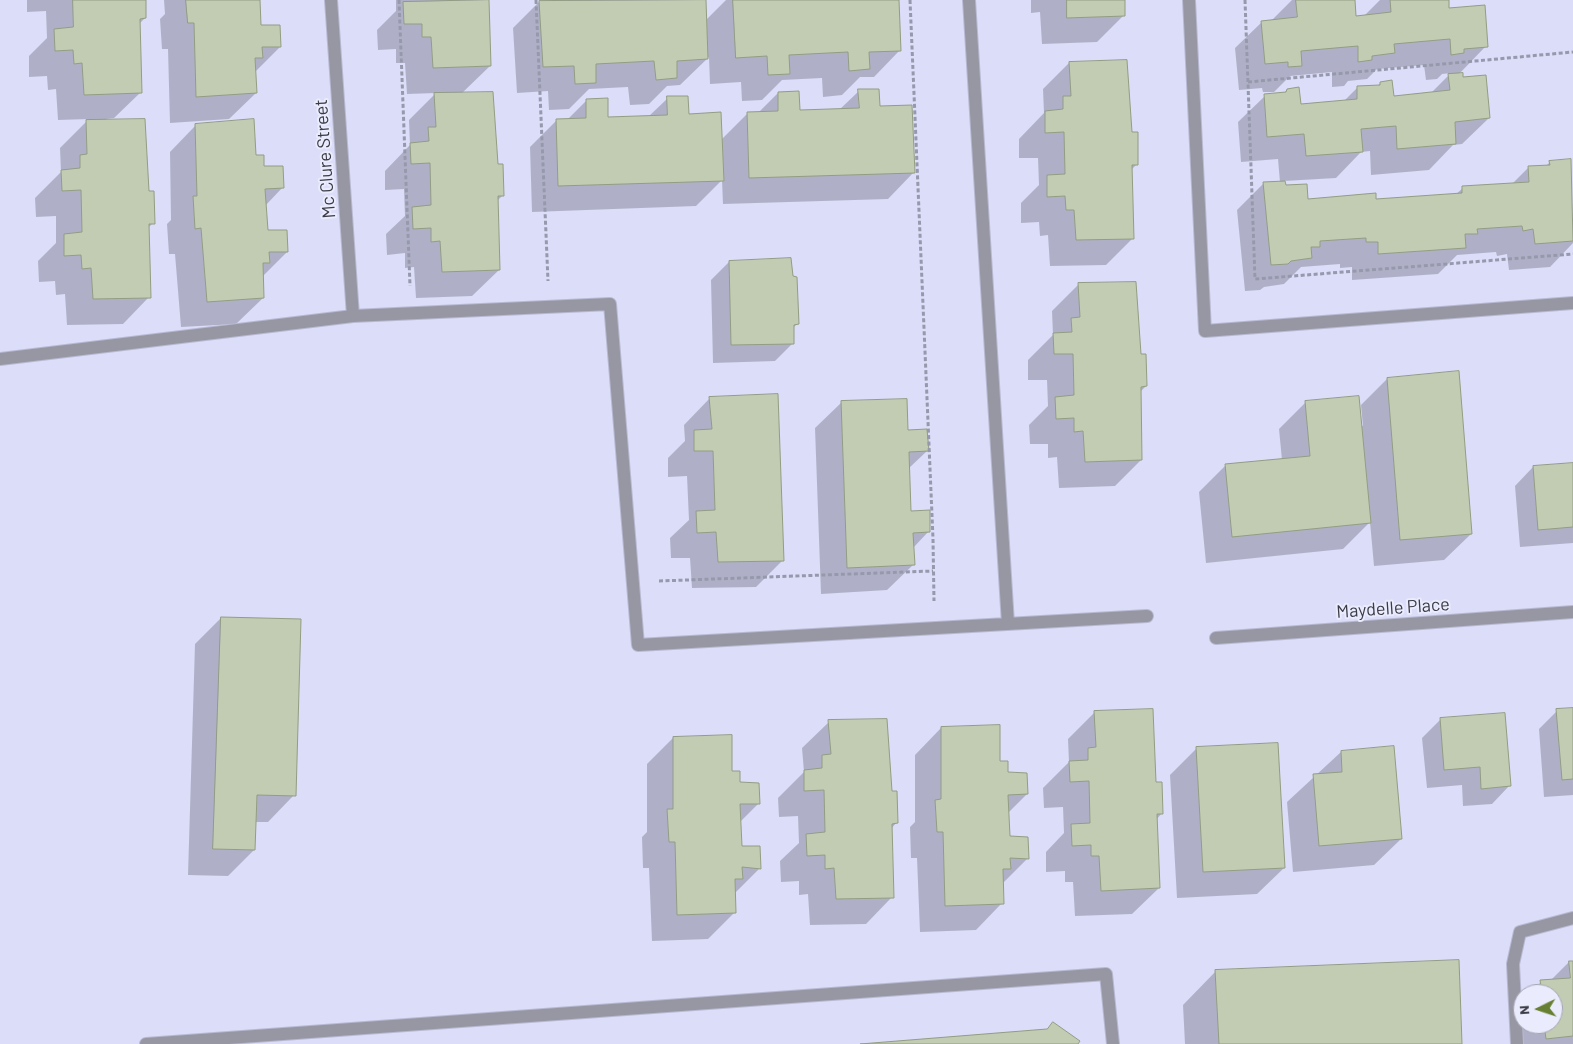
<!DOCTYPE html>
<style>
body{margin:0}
#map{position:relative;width:1573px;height:1044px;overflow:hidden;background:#dbddf9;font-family:Barlow,sans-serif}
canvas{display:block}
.north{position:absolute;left:1513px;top:984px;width:50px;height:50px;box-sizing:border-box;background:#eaebfc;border:1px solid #a4a5b3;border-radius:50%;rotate:266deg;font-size:14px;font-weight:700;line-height:20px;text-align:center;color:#3a3b46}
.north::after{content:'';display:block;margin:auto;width:18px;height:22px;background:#677f32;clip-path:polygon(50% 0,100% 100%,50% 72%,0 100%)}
</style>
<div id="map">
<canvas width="1573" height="1044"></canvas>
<div class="north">N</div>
</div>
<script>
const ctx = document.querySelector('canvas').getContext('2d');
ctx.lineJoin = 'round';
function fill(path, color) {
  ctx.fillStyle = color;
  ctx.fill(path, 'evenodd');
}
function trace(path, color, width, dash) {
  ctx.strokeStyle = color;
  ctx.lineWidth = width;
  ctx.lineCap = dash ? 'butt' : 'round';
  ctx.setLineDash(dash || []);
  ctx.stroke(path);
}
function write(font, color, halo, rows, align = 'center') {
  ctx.font = font + ' Barlow,sans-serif';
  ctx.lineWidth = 4;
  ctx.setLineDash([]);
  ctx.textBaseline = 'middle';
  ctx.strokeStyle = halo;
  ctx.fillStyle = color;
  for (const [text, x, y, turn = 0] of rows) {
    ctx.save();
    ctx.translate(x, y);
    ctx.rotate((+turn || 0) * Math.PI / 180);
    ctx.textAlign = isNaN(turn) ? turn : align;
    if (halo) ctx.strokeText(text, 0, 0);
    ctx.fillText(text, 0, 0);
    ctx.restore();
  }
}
fill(new Path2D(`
 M27,0H145V18L139,24L141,92L114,118L106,119L148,192L153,223L148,228L149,297L123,324L67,325L65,294L56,295L55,281L39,282L38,261L56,243V216L36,217L35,198L61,172L60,148L89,119L58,120L56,89L48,90L47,76L29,77V56L47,38L46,11L27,12Z
 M164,0H259L260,27L280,47L255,72L256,93L229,119L170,123L168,49H162L160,19L165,14Z
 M396,0H488L490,66L461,94L497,165L503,195L497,201L499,270L472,296L416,298L414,267L405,268V253L387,255L386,234L405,216L404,189L385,190V171L410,145L409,120L436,93L407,94L405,63H396V49L378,50L377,30L396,11Z
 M571,0H704L705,21L726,0H898L900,50L874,77H860L842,95L823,97L822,78L782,80L762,100L742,101L741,82L710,84L709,57L680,85L667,86L649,104L630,105L628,87L589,89L569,109L549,110L548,91L517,93L513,28L539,2Z
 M1031,0H1123L1124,15L1097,42L1042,44L1040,12L1031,13Z
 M1292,0H1354L1355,17L1364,16L1380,0H1447L1448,9L1486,46L1458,75L1489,118L1462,144L1453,145L1429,170L1371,175L1370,151L1361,152L1336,178L1284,181L1285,187L1306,201L1375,200L1455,195L1463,188L1512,184L1529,167H1545L1550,162L1570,160L1573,243L1550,267L1509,270L1507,254L1497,256L1496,252L1457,255L1438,274L1352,280V267L1340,268V264L1301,267L1284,284L1264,287L1260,290L1245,291L1237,210L1264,183L1280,182L1278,159L1241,162L1238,122L1265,96L1283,94L1287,90L1300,105L1344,101L1357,88L1377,86L1381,83L1393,98L1430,94L1451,73L1442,74L1437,79L1426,80L1424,65L1377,69L1367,79L1348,81L1344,86L1332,87V72L1290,76L1274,92H1263L1262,88L1239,90L1235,48L1262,22L1271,21Z
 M1069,63L1131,134L1137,164L1131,170L1133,238L1106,265L1050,266L1048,235L1040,236L1039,222L1021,223V203L1039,185L1038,158H1019V139L1044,113L1043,89Z
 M859,91L879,108L914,172L888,199L723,204L722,180L696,206L532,212L530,147L556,121L567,120L587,100L607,119L648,117L668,98L721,140L748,113H758L778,93L799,111L839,110Z
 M196,125L255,157L283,187L265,206L267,232L287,252L262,277L263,298L236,324L181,327L175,254H169L167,224L171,220L170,152Z
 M729,262L797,324L793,328V343L775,361L713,363L711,280Z
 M1135,283L1140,355L1146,386L1140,392L1141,460L1115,486L1059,488L1057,457L1048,458V444H1030L1029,425L1048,406L1047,380H1028V360L1053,335L1052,311L1078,285Z
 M1387,379L1471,534L1444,560L1374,566L1370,522L1343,549L1206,563L1199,492L1225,466L1282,460L1279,429L1305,403L1363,426L1361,405Z
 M710,398L782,561L756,587L692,588L690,558H671L670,538L689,520L687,476L668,477V458L685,441L684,425Z
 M842,402L927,451L908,469L910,512L929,531L913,548L914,564L887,590L821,594L815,428Z
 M1573,464V543L1520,547L1515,486L1533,467Z
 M221,618L294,795L268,822H255L254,850L228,876L188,875L195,644Z
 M1573,709V795L1544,797L1539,729L1557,711Z
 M1094,713L1155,783L1162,813L1156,820L1159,888L1132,914L1075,916L1073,882H1065V871L1046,872V852L1064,833L1063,807L1044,808L1043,788L1069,762L1068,739Z
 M1441,719L1510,785L1492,804L1463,806L1462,785L1427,788L1422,738Z
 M829,722L891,792L896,823L891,829L892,897L866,924L810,925L808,894L799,895V881L781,882L780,861L799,843L798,816L779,817L778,798L804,772L802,748Z
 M941,728L999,762L1027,794L1008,813L1009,838L1028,858L1002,884V903L976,930L920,932L917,858H911L910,827L915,822V755Z
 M673,738L731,772L759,803L740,822L741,847L760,868L734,894V913L708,939L652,941L649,868H643L642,837L647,832V764Z
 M1196,749L1284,868L1257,894L1177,898L1170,775Z
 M1341,752L1401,839L1374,865L1293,872L1287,802Z
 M1569,962H1573V1044H1518L1515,1008L1523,1000V1024H1553V994H1529L1541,982L1550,981Z
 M1216,971L1461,1044H1185L1183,1005Z`), '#0003');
const building = new Path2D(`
 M73,0H146V18L140,19L142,93L84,95L82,63L74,64L73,50L55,51L54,29L73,27Z
 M186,0H260L261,25H280L281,47H262L263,58H255L257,93L196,97L194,23H188Z
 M489,0L491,66L433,68L431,37H422V24H404L403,2Z
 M706,0L708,59L677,61V78L656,80L654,61L596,64V83L575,84L574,66L543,67L539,1Z
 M733,0H899L901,51L869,52L870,69L849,71L848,52L789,55L790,74L768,75L767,56L736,58Z
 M1067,0H1125V16L1067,18Z
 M1296,0H1355L1356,16L1391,12L1390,0H1449V8L1485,5L1488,47L1464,49V53L1451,55L1450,39L1394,44L1395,53L1372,56V60L1358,62V46L1301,51L1302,66L1288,67V62L1265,64L1261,21L1297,17Z
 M1127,60L1132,132H1138V165H1132L1134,239L1076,240L1074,210H1066L1065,196L1047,197V175L1065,174L1064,132L1045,133V111L1063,109V96H1071L1069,62Z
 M1463,73V77L1486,75L1490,118L1455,122L1456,144L1397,149L1396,126L1361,129L1363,152L1306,156L1304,134L1267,137L1264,94L1286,92L1287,89L1299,87L1301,104L1357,99V86L1380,85V82L1392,80L1394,96L1450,90L1448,74Z
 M858,89H879L880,106L912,105L915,173L749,178L747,112L778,111V92L799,91L800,110L859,108Z
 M493,92L498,164H503L504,196H498L500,270L442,272L440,241L431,242V228L413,229L412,207L431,205L430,163L411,164L410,143L429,141L428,127H436L434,93Z
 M667,96H688L689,114L721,112L724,181L558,186L556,119L586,118V99L608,98V117L667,115Z
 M145,119L149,191H154L155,224H149L151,298L93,299L91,268L82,269L81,255L64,256V234L82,232L81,190L62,191L61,170L80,168V155L87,154L86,120Z
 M254,119L256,155H264V166H283L284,188L265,189L268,230H287L288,252H269L270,263H263L264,298L207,302L201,228L195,229L193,196H197L195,124Z
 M1571,159L1573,241L1535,244L1533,229L1523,231L1522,226L1477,229L1478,234H1465L1466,248L1378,254V242H1366V238L1320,241V247H1311L1312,258L1291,261L1288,264L1271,265L1263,182L1285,181L1286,185L1307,184L1308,199L1376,193V199L1462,193V186L1529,182L1528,166L1550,165L1549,161Z
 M791,258L793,276L797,277L799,324L794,325V344L731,345L729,261Z
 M1136,282L1141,354H1146L1147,386L1141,387L1142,460L1085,462L1083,431L1074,432V418L1056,419L1055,397L1074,395L1073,354H1054L1053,333L1072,332L1071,318L1080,317L1078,283Z
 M1459,371L1472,534L1400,540L1387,378Z
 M778,394L784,561L718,562L716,532L697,533L696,511L715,510L713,451H694V430L712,429L709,397Z
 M1359,396L1371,523L1232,537L1225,464L1310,456L1305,401Z
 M907,399L908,430L927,429L929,451L909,452L911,511L930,510V532L913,533L915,565L847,568L841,401Z
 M1573,463V527L1538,530L1533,466Z
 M221,617L301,619L296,796L257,795L255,850L213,849Z
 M1573,708V779L1562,780L1556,709Z
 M1153,709L1156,782H1162L1163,814H1157L1160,888L1101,891L1099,856H1091V845L1072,846L1071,824L1090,823L1089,781L1070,782L1069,761L1088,760V748L1096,747L1094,711Z
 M1505,713L1511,786L1481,789L1480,767L1444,770L1440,718Z
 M887,719L892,791H897L898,823L892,824L894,898L836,899L834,868L825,869V855L807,856L806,834L825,832L824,790L804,791V770L822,768V755L831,754L828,720Z
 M1000,725V761H1008V772L1027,773L1028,794L1008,795L1010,836L1028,837L1029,859L1010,858L1011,869H1003L1004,904L945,906L943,832H937L935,800L941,799V727Z
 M732,735V771H740V782L759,783L760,804H740L742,846H760L761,869L742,867L743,879H735L736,913L677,915L675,842H669L667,809H673V737Z
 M1278,743L1285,868L1203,872L1196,747Z
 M1394,746L1402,839L1319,846L1313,774L1342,772L1341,751Z
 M1459,960L1462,1044H1219L1215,970Z
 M1569,961H1573V1036L1546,1039L1544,1024H1553V994H1542L1540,980L1570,978Z
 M1053,1022L1080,1041L1078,1044H860L1047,1029Z`);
fill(building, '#c2ccb2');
trace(building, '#929c83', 1);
const minor = new Path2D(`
 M331,0L353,316
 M969,0L1008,624
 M1189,0L1205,331L1573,303
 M0,359L353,316L610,304L638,645L1147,616
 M1216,638L1573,612
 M146,1044L1106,974L1113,1044
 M1517,1044L1513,964L1520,932L1573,918`);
trace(minor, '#b8b9d2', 14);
trace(new Path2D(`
 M399,0L410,286
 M536,0L548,281
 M910,0L933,539L934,601
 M1245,0L1255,279L1573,254
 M1248,82L1573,52
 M659,581L933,571`), '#9698ac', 3, [4, 2.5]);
trace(minor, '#9697a3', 12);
write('18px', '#3a3b46', '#eaebfc', [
 ["Mc Clure Street",325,159,-94],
 ["Maydelle Place",1393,608,-4]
]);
</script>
